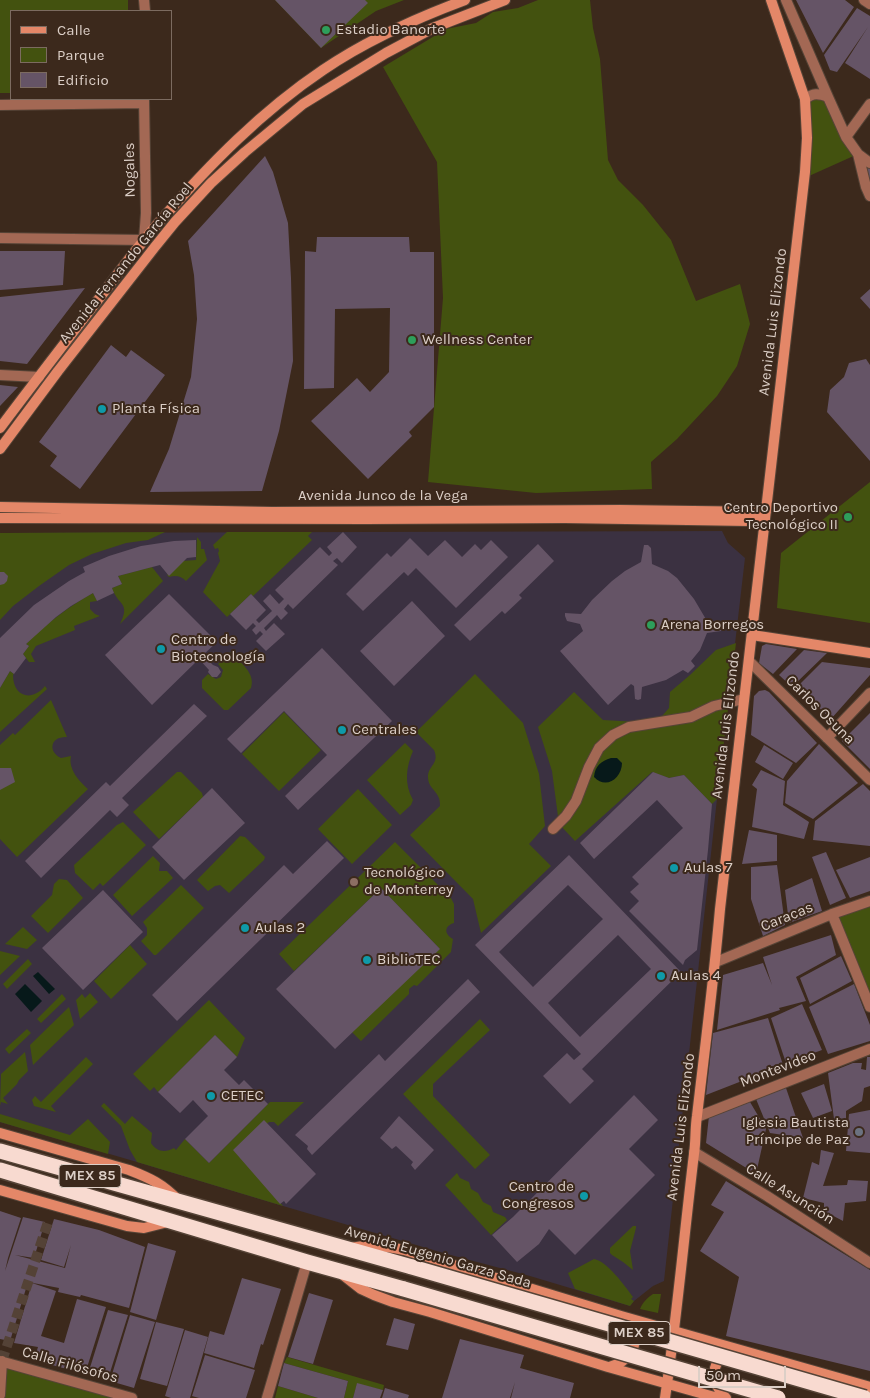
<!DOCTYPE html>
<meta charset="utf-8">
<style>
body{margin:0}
#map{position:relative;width:870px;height:1398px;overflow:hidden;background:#3c291c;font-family:Karla,sans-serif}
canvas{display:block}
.legend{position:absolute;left:10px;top:10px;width:162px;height:90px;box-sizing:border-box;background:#3c291c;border:1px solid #7c6b60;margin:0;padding:6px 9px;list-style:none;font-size:15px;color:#dccfc7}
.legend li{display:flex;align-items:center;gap:10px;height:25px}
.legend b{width:25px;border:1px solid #7c6b60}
.scale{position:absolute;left:698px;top:1366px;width:88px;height:22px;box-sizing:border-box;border:2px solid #dccfc7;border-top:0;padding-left:6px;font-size:15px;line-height:18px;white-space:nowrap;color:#dccfc7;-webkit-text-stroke:4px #3c291c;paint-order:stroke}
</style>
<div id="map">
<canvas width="870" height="1398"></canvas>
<ul class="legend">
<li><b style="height:6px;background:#e48768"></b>Calle</li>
<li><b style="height:14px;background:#43520f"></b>Parque</li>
<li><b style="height:14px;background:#655466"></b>Edificio</li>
</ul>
<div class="scale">50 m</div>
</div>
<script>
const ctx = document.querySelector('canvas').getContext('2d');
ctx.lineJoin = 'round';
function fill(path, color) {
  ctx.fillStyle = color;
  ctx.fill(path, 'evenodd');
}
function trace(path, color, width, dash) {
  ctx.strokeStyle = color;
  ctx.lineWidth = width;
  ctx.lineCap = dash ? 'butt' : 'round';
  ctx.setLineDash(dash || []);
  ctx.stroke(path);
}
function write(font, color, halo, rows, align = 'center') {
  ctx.font = font + ' Karla,sans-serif';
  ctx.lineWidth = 4;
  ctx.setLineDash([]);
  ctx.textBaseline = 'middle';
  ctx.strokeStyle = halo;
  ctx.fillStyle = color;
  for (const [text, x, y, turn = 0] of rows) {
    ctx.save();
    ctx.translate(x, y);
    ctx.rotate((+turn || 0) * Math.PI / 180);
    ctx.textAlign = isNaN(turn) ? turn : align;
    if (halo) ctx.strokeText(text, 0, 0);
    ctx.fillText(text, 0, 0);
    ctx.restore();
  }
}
fill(new Path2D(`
 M722,531L728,543L745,558L717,799L664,1281L653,1286L634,1301L630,1306L530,1276L447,1254L283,1206L137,1162L0,1122V533Z`), '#3b3141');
fill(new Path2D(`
 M0,0H128V11H11V93H0Z
 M275,0H404L376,11L321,48Z
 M538,0H590L593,28L600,59L608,160L618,180L643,205L671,240L696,301L740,284L750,324L737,366L717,396L677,439L651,462L652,489L536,493L428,482L443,298L437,162L383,67L446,29L476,23L493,12L518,8Z
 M828,97L858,154L809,176L805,99Z
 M870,482V623L777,608L781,553Z
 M165,532L148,540L126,543L92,554L69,565L39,586L13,606L0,620V533Z
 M227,532H312L308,536L312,540L253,596L251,594L227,617L203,592L220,561L218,553L219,551L218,548L215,549L213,545Z
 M197,537L201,542V549H204L207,560L186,581C181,576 176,575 169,577L167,575L182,561L196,560Z
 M152,567L163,581L120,624C131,602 118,606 112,588L122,584L118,576Z
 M93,593L97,601L90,602V609L95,614L100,616L74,626L75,630L36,646L31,654L35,662H29L23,654L29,646L26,644C47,623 68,607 93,593Z
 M736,643L717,799L712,804L684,775L669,778L652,772L575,841L559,824L552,771L538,727L574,692L603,720L656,723L669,708L670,692L690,675L716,650Z
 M230,652C240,662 256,673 251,688L228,710H224L202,688V680L208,674L216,679L221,677L223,670L218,664Z
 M10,671L14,674L13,675C13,697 32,702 45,686L47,689L0,732V688Z
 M475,674L523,723L539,774L545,826L529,844L551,866L481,933L473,899L410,835L440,806C441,791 428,790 428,777C428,765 440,764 434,750L416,732Z
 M51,700L67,737C51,736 47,751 61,758L71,756C68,769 79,781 88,789L17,857L0,839V745L13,733L15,735Z
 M284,712L321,750L279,791L242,754Z
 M405,743L413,751C406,767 404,784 413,800L411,805L400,815L367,780Z
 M177,772H181L202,793L203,797L159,839L133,812Z
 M358,789L392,825L352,864L318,829Z
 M123,822L146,845L103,886L100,883L93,890L75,873L74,865L117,825Z
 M240,836L245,837L265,857L264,860L229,893L220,885L215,886L208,891L197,880Z
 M395,842L451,898L454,904V923C444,926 444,934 453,939L451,952L417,986L414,985L409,989V994L361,1041L352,1032L439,948L381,888L294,971L279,954Z
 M153,856L160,863L159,871H167L173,878L132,916L113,895Z
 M59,879L67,880L83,898L48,933L31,916L52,895L54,884Z
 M181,885L204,908L156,955H154L141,941L147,935V928L143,922Z
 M870,901V1007L832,914Z
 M23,927L37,940L27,949L5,944Z
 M130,945L147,964L111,999L94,981Z
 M0,951L20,956L0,975Z
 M28,959L32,964L7,989L3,984Z
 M90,993L98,1002L80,1019L76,1000L82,994L85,998Z
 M62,994L66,999L41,1023L37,1019Z
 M209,1000L245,1038L237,1057L215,1035L158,1092L154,1087L150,1091L133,1074Z
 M69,1007L74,1025L33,1065L30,1045Z
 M480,1019L490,1030L433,1084V1096L490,1155L475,1169L403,1094Z
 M27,1029L31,1033L9,1054L5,1049Z
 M25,1052L28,1071L19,1080L17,1084L3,1098L8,1104L1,1102L0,1106L1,1074Z
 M86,1057L93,1064L51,1106L56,1112L34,1106L32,1100L35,1096L41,1102Z
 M270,1102H304L278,1126L274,1122H269L234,1150L283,1206L137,1162L130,1150L121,1126L101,1106L104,1103L125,1124L132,1116L152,1133L151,1143C157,1152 165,1153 174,1148L176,1150L185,1139L209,1163Z
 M0,1114L70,1135L88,1119L110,1142L108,1154L0,1122Z
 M457,1173L460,1178L469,1182L471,1189L478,1193L483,1202L491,1206L493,1212L505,1217L507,1220L491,1235L445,1185Z
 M633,1226H636V1228L630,1251L633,1270L623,1262L612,1255L610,1253V1248Z
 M594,1259C607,1261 625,1286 633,1297L631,1299L634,1301L630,1306L575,1289L568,1273Z
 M653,1294H661L658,1313L640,1309C643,1302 647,1298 653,1294Z
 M287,1357L384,1385L383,1390L357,1384L353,1398H344L348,1381L284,1363Z
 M2,1361L128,1398H0Z
 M278,1386L318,1398H275Z`), '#43520f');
fill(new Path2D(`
 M611,758H617L622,763C622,778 606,790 594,777C595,766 601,761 611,758Z
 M38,972L55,989L49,994L33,976Z
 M25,984L42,1001L31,1012L15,994Z`), '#07191a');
fill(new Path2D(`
 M275,0H365L368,3L321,48Z
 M796,0H845L854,7L823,53Z
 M857,8L870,16V79L845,63L868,27L837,72L830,70L824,55Z
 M265,156L273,172L288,223L291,278L293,361L279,431L262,491L150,492L169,449L191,377L197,319L194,275L188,241Z
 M860,161L870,166V189Z
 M317,237H409L410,252H434V407L409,432L412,436L368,479L311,421L357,378L370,392L389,372L390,308L335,309L334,388L304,389L305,251L316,252Z
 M0,251H65L63,285L0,290Z
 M85,288L27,364L0,361V297Z
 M870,289V309L860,298Z
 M111,345L126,357L131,350L165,375L80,489L50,466L57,456L39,442Z
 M866,359L870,365V461L827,412L830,390L844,377L849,363Z
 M0,385L18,387L0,406Z
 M343,532L357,547L342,563L337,558L333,561L338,565L293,609L288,604L284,609L288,613L281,620L277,615L264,628L266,631L274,623L285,634L266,651L256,641L263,634L260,631L256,635L252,630L256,626L253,623L246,630L230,614L251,594L266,610L256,620L259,623L272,611L263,601L270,594L279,604L284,599L275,590L320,547L329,556L332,553L327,547Z
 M410,538L428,556L445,540L462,557L475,544L481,550L491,540L508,557L456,608L416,568L408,576L404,572L363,611L346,594L387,553L391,557Z
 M196,540V557L187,558L169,576L160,565L118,576L122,584L112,588L114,593L97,601L93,593L71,606L56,617L26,644L29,646L23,654L26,658L14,674L10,671L0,688V638L34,605L69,581L85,572L83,567L109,556L141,546L174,541Z
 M538,544L554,561L519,595L522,598L505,614L502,611L470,641L454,625Z
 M644,545H648L651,548L652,564L668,571L677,578L694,599L707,621L721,624L722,628L721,631L707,633L700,650L691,661L695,666L688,673L683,670L666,680L642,687L641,699L638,700L635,699L634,686L631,684L608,705L560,651L583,631L580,624L567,621L565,616V613L581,614L592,600L612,581L625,571L641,562Z
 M0,572H4L8,576L7,581L4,584L0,585Z
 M169,594L217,642L203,655L213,665L218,667L221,672L217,677H212L208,672L209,670L199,659L152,705L105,655Z
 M412,601L445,636L394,686L360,651Z
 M766,644L797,649L773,674L759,663L762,646Z
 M322,648L392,721L298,810L285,796L327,755L284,711L241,753L227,739Z
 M804,650L827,653L792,687L779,675Z
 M822,662L870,668V675L831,719L797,687Z
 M765,690L769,692L817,743L796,763L751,735L754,696L759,691Z
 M194,704L207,716L122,798L129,805L117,817L110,810L41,878L25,861L106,782L110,786Z
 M870,713V769L842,741Z
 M819,744L858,783L813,819L785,803L787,781Z
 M764,745L793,763L783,779L755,762Z
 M0,768H11L15,782L0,790Z
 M761,770L785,781L783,805L809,822L804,839L752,827L757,789L752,785Z
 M653,772L669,778L684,775L712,804L708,850L697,950L685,960L683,965L629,911L639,901L630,892L639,884L632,877L683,828L657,800L594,859L580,843Z
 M863,784L870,791V846L813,840L815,821Z
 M212,788L245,823L184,880L152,847Z
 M749,830L777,835V861L742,864Z
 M327,841L344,858L177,1021L152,995L284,865L293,874Z
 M826,852L846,898L830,905L812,857Z
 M569,855L681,972L582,1069L594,1081L570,1104L543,1076L567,1053L574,1060L581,1054L475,945ZM568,885L603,919L533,987L499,952ZM618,935L651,969L580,1037L548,1003Z
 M870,857V891L850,898L836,870Z
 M777,865L785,925L763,936L751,899V867Z
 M812,878L822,911L789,923L785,890Z
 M381,888L440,949L335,1049L276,989Z
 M103,890L143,932L83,990L42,948Z
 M831,935L836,955L796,977L806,1001L779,1008L780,1010L717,1030L723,975L763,963L772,985L763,957Z
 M841,956L852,981L810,1004L800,978Z
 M468,979L480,992L312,1155L307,1149L308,1146L295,1135L379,1054L385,1061Z
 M854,984L870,1025V1041L828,1054L809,1007Z
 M802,1004L822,1050L786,1063L771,1018Z
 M768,1018L783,1065L706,1095L713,1033Z
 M215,1035L237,1057L224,1070L239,1085L244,1080L268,1104L209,1163L185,1139L208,1116L193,1100L180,1113L158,1092Z
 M867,1057H870V1086L864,1088L862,1101L846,1111V1119H834L828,1073L853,1063H862L861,1069L866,1070Z
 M824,1084L832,1111L813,1118L801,1093Z
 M786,1088L803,1138L770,1133L756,1099Z
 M634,1095L658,1120L629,1149L655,1175L575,1255L549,1229L539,1244L517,1262L492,1235L513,1217Z
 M750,1102L766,1129L756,1174L706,1143L709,1116Z
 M870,1110V1153L846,1151L849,1114Z
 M399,1116L434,1150L415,1170L411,1165L413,1162L396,1146L392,1149L380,1138Z
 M264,1120L316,1174L286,1204L284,1201L280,1204L233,1150Z
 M821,1150L834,1153L823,1186L847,1185L848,1180L868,1181L866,1201L845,1203L843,1221L824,1211V1203L803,1198L812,1162L819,1165Z
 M726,1181L870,1270V1371L726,1336L739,1277L700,1251L724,1212L711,1205Z
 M0,1211L21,1218L8,1258L5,1271L23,1217L45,1222L34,1258L15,1255L65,1268L71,1245L64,1267L41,1260L54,1219L99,1230L145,1247L129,1308L81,1295L80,1297L58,1292L59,1288L28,1282L10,1341L0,1339Z
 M148,1243L176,1251L156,1320L130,1312Z
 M242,1278L281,1289L263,1345L261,1344L254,1368L204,1353L210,1331L224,1335Z
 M32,1283L56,1291L41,1336L64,1343L77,1299L106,1307L85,1374L34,1360L38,1347L14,1343Z
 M309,1293L333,1300L313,1364L288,1357Z
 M108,1310L128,1315L108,1379L88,1374Z
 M130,1315L155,1322L134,1388L110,1381Z
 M394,1318L415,1324L408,1350L386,1345Z
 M156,1322L184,1329L167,1386L140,1379Z
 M185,1330L208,1337L190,1398H171L165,1396Z
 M460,1339L524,1355L520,1368L574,1383L570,1398H511L515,1382L510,1398H442Z
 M205,1355L255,1370L246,1398H199L192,1396Z
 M284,1363L348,1381L344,1398H318L278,1386Z
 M357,1383L383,1390L380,1398H353Z
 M385,1388L409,1395L408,1398H382Z`), '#655466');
trace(new Path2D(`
 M2,1361L49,1219`), '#544236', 10, [10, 5]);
const street = new Path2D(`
 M144,0L145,11
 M786,0L828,97L846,137L858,154L866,187L870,196
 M864,0L870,4
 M805,99C813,93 818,93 828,97
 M0,105L144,103
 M846,137L870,104
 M858,154L870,163
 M0,238L144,240
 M144,240L146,213L144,99
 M0,375L39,377
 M749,661L870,780
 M827,738L870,693
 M553,829L566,816L576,801L589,767L599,748L613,735L629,727L691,717L714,706L744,699
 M832,914L870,1007
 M716,962L832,914L870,901
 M697,1117L870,1049
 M694,1152L767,1196L870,1263
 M0,1361L132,1398
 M0,1395L2,1361
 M267,1398L307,1262`);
const secondary = new Path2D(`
 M0,428C33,384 67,340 101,296C121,270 140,243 162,219C210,164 262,111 323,70C367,40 414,19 465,0
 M0,449L58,371L154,248L175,222L211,183L245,152L303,104L386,53L433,28L505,0
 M0,507L272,512L620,510L766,512
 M0,518L365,519L565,518L749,521L765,519
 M752,635L870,653
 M0,1133L129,1170C150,1178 163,1184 179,1201
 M0,1190L127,1226L144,1228L168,1222
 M351,1248C370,1244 386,1246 404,1250L621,1316L870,1387
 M343,1275L361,1289L374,1295L393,1302L430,1312L608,1367L718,1398
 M725,1353C709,1367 712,1384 726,1398
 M609,1367C628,1362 640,1347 632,1328
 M665,1398C677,1317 684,1235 694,1154C696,1141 695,1128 697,1116C705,1047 714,978 720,909L805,172L807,138L805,99L771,0`);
const highway = new Path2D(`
 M0,1151L412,1267
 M0,1170L307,1262L404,1289`);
trace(street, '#564437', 12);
trace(secondary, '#564437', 12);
trace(highway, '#564437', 18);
trace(street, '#a36854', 10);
trace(secondary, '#e48768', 10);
trace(highway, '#f8dad0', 15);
const highwayBridge = new Path2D(`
 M412,1267L865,1398
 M404,1289L778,1398`);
trace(highwayBridge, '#564437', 18, []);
trace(highwayBridge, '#f8dad0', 15);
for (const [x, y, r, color] of [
 [326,30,5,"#2e9e5b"],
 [412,340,5,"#2e9e5b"],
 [102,409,5,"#0f9aa8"],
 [848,517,5,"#2e9e5b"],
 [651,625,5,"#2e9e5b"],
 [161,649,5,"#0f9aa8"],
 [342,730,5,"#0f9aa8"],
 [674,868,5,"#0f9aa8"],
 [354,882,5,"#8d6e63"],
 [245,928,5,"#0f9aa8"],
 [367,960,5,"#0f9aa8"],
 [661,976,5,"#0f9aa8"],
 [211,1096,5,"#0f9aa8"],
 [859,1132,5,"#6b7280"],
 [584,1196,5,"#0f9aa8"]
]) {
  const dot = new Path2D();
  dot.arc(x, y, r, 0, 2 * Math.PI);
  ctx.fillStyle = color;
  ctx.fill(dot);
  trace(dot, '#3c291c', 2);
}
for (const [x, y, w] of [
 [90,1176,62],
 [639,1333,62]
]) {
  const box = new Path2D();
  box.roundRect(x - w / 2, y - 11.5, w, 23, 4);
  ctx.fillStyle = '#3c291c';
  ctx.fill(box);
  trace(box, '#dccfc7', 1);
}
write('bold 14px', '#dccfc7', null, [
 ["MEX 85",90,1176],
 ["MEX 85",639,1333]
]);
write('15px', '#dccfc7', '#3c291c', [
 ["Estadio Banorte",336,30],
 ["Wellness Center",422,340],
 ["Planta Física",112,409],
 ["Centro Deportivo",838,508,"right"],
 ["Tecnológico II",838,525,"right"],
 ["Arena Borregos",661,625],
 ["Centro de",171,640],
 ["Biotecnología",171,657],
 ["Centrales",352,730],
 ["Aulas 7",684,868],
 ["Tecnológico",364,873],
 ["de Monterrey",364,890],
 ["Aulas 2",255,928],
 ["BiblioTEC",377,960],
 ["Aulas 4",671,976],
 ["CETEC",221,1096],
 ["Iglesia Bautista",849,1123,"right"],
 ["Príncipe de Paz",849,1140,"right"],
 ["Centro de",574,1187,"right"],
 ["Congresos",574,1204,"right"]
], 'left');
write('15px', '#dccfc7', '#3c291c', [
 ["Nogales",130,170,-91],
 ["Avenida Fernando García Roel",126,263,-51],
 ["Avenida Luis Elizondo",773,322,-83],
 ["Avenida Junco de la Vega",383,496],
 ["Carlos Osuna",820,710,45],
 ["Avenida Luis Elizondo",726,725,-83],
 ["Caracas",787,917,-22],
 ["Montevideo",778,1069,-21],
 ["Avenida Luis Elizondo",681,1127,-83],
 ["Calle Asunción",790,1194,32],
 ["Avenida Eugenio Garza Sada",438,1257,16],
 ["Calle Filósofos",70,1365,16]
]);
</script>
